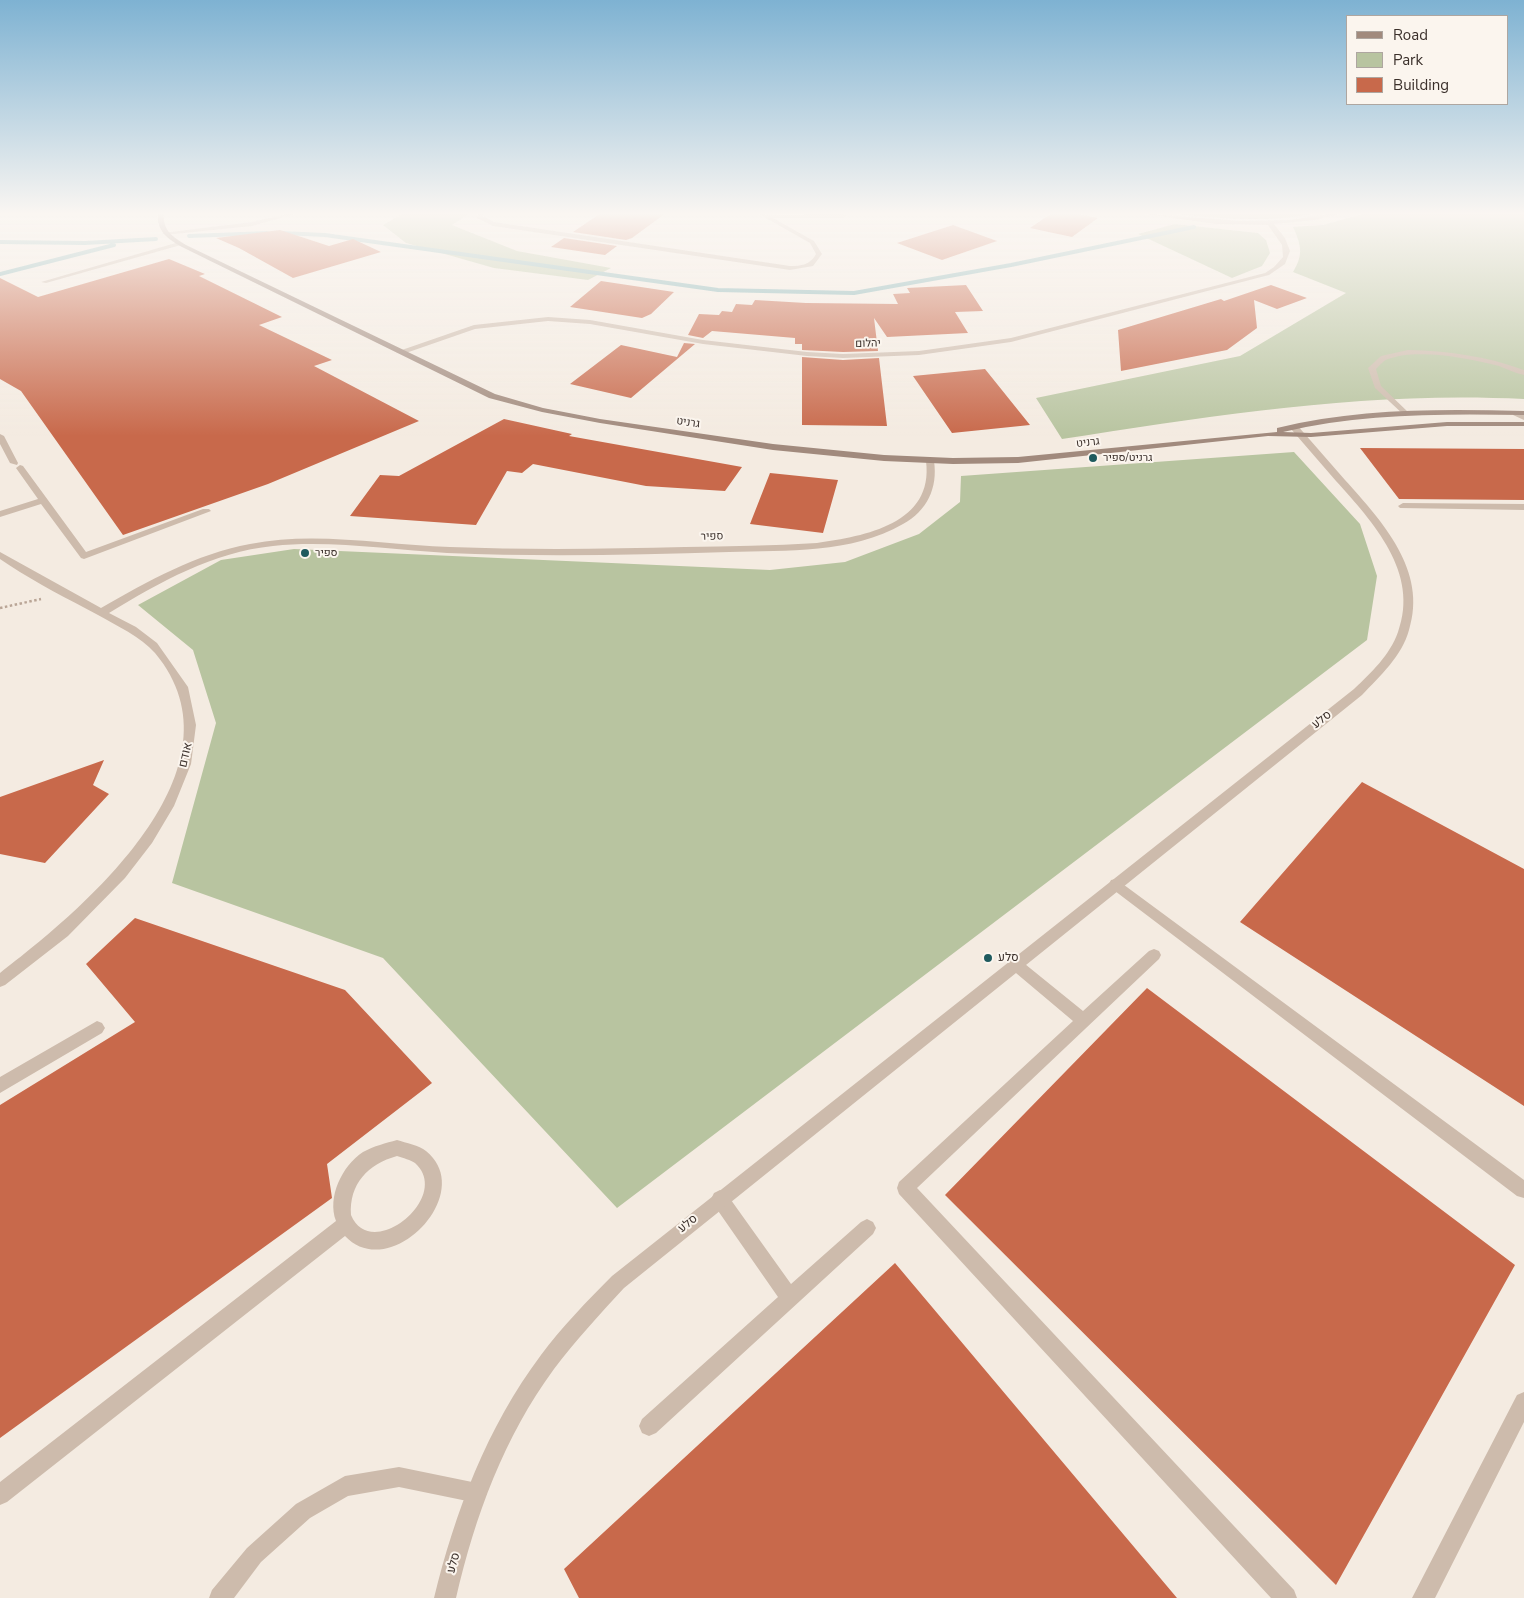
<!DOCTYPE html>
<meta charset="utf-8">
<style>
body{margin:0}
#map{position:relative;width:1524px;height:1598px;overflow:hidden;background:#f4ebe1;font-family:"Nunito Sans",sans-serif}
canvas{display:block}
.legend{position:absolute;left:1346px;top:15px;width:162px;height:90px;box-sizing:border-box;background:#fbf5ee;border:1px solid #aea6a0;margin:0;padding:6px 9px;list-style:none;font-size:15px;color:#3b302b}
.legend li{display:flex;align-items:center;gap:10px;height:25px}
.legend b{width:25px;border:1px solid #aea6a0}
</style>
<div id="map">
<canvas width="1524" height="1598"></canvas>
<ul class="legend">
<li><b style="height:6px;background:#a18a7d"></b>Road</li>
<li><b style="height:14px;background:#b8c4a0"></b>Park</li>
<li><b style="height:14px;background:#c8694b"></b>Building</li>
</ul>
</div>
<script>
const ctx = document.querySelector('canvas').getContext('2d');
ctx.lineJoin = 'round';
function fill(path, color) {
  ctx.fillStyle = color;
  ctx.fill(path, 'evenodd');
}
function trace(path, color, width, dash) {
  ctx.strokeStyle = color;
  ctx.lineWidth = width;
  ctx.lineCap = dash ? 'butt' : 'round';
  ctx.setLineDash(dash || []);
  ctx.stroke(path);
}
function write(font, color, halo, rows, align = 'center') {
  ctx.font = font + ' "Nunito Sans",Heebo,sans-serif';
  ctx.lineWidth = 4;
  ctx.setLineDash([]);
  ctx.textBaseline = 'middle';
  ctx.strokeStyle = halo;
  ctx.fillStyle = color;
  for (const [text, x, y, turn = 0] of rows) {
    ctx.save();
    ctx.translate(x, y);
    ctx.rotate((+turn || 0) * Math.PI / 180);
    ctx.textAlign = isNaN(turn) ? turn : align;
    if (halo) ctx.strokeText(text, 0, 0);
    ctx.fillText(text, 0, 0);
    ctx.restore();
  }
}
fill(new Path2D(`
 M404,213H470L452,225L517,251L611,268L588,280L494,268L406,243L383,225Z
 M1167,213H1319C1268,223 1218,219 1167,213Z
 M1366,213H1524V399C1368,391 1216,415 1062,439L1036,398L1240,356L1346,293L1293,272C1304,254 1301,245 1293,227L1323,225Z
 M1175,224L1258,233L1266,240L1270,253L1262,266L1232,278L1138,234Z
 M1294,452L1360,524L1377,576L1367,640L617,1208L383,958L172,883L216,723L193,650L138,605L221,560L294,549L770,570L845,562L919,534L960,502L961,476Z`), '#b8c4a0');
trace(new Path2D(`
 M281,233L325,235L718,290L854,293L1011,265L1194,227
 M189,236L267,233
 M0,242L85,243L156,239
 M0,274L114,245`), '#7fb0b2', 4);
fill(new Path2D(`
 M601,213H666L632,238L626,240L573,232Z
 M1052,213H1073L1098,218L1072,237L1030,228Z
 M953,225L997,241L942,260L897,243Z
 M280,230L329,246L353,239L381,252L293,278L239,248L216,238Z
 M564,238L617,246L605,255L551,247Z
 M169,259L205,274L199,276L282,317L259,325L332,360L314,366L419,421L268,484L123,535L21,391L0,379V278L38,297Z
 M601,281L674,292L651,314L642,318L570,307Z
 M966,285L983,311L955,312L968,333L887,337L874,318L878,351L843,352L802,350V344H795V338L712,331L703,338L688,335L699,314L719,315L722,311L732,312L736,304L752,305L755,300L806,303L898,304L893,294L910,293L907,288Z
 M1271,285L1307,298L1277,309L1254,300L1257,328L1227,350L1121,371L1118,330L1221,299L1224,301Z
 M684,343L695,344L631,398L570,384L621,345L677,357Z
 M802,357L843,360L879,358L887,426L802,425Z
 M985,369L1030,425L952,433L913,376Z
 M504,419L572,434L569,436L742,467L725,491L646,486L533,464L522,473L507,471L476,525L350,516L380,475L399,476Z
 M1360,448L1524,449V500L1399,499Z
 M770,473L838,480L823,533L750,524Z
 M104,760L93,785L109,794L45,863L0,854V797Z
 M1362,782L1524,869V1106L1240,922Z
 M135,918L345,990L432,1083L327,1164L332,1198L0,1438V1105L135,1022L86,964Z
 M1147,988L1515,1265L1336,1585L945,1195Z
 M895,1263L1177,1598H579L564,1569Z`), '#c8694b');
trace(new Path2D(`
 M0,608L41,599`), '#b9a596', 2.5, [2.5, 2.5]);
fill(new Path2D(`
 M290,213H298L252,226L165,235L162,233L252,222Z
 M478,213H484L482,216L494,222L790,266C801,266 810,265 816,254L810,243L757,213L767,215L843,214L846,216L843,218H773L814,241L822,254L813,266L790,270L493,226L477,218Z
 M179,242L181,245L46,283L41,282Z
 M1513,411H1519L1524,414V420L1513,415Z
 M0,434L4,436L18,463L17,465L10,463L0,444Z
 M20,465L23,466L86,552L203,509H209L211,511L84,559L81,558L41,504L0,517V511L38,499L16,468Z
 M1403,503L1524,504V510L1400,508L1398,506Z
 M1116,879L1524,1180V1198L1517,1196L1111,888L1109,884L1111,880Z
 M1154,949L1159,951L1161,955L1159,959L917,1188L1294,1590L1297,1598H1271L899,1194L897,1188L899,1182L1073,1021L1010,968L1008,964L1010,960L1015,958L1020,960L1083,1011L1149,951Z
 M97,1021L102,1023L105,1028L102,1033L0,1093V1077Z
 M397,1140C406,1143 419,1145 426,1151C478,1193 390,1284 345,1236L7,1502L0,1505V1482L336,1221C327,1197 342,1166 363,1152C374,1146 386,1143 397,1140ZM397,1156C403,1158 411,1160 415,1163C453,1197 371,1263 351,1215C349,1184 368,1164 397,1156Z
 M720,1190L726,1193L791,1284L861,1222L867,1219L873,1222L876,1228L873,1234L656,1433L649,1436L642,1433L639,1426L642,1419L778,1297L714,1205L711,1199L714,1193Z
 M1524,1392V1422L1435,1598H1412L1517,1395Z
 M399,1467L477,1483L484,1486L487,1493L484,1500L477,1503L399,1487L348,1496L310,1518L261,1562L234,1598H209L212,1590L247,1548L296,1504L345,1476Z`), '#cdbbac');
fill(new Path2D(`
 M1138,213L1240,221L1290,220L1334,213H1343L1315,220L1274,224L1285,238L1290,251L1285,264L1269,275L1011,342L919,355L843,358L807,356L703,344L590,324L548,321L475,329L403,354L396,352L474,325L548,317L590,320L703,340L807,352L843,354L919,351L1011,338L1265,273L1274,267L1283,257L1282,245L1268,225L1216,224Z
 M1408,350C1448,351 1486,356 1524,370V375C1515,373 1507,369 1499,366C1469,358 1417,348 1388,359C1384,360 1380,365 1376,369L1381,386L1408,412L1409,414L1405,416L1375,388L1368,368L1381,356Z
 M1291,425H1297C1313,443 1329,462 1345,480C1382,521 1428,571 1409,630C1402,656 1380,676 1362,695L624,1288C600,1314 576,1340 554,1369C504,1437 475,1516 456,1598H434C455,1512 487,1427 541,1355C562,1327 587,1301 612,1276L1354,689C1371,673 1390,655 1398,632C1420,573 1373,522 1336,481C1321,464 1306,446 1291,429Z
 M930,458L934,461C938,488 927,511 903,524C851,554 787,550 729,552C635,555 541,557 447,553C390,550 331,540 273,546C213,552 160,582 109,613L136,627L157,643L188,687L196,725L191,764L174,806L152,843L125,878L68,936L5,985L0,987V973C84,909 251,768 155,653C140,636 117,626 98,615C68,599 38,584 9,565L0,559V552L101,608C148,581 196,554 250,544C315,531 384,545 450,547C528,550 607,549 685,547C729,546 773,546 817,543C865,536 934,524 926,461Z`), '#cdbbac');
fill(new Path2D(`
 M158,213H164C162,230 173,237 186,245L495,394L543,408L600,419L773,444L884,455L953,458L1018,457L1277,432V428C1358,408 1441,409 1524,411V415C1443,414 1362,413 1283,432L1311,433L1447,422H1524V426H1447L1311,437L1268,436L1018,463L953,464L884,461L773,450L600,423L542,412L489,398L182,247C168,239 156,231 158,213Z`), '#a18a7d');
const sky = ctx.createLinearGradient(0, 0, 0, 436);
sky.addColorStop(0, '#7eb2d2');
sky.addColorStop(0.49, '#faf6f2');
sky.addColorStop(1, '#faf6f200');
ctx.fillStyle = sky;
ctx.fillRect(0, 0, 1524, 436);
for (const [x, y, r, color] of [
 [1093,458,5,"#1f5a5e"],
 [305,553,5,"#1f5a5e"],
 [988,958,5,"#1f5a5e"]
]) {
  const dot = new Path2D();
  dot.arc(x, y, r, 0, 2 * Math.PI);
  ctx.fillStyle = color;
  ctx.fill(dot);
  trace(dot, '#fbf5ee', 2);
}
write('11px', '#3b302b', '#fbf5ee', [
 ["יהלום",868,344,-1],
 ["גרניט",688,423,8],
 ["גרניט",1088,443,-6],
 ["ספיר",712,537,-2]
]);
write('11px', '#3b302b', '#fbf5ee', [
 ["גרניט/ספיר",1103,458],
 ["ספיר",315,553]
], 'left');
write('12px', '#3b302b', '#fbf5ee', [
 ["סלע",1322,720,-38],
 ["אודם",186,755,-77],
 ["סלע",688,1224,-39],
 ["סלע",454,1563,-74]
]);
write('12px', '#3b302b', '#fbf5ee', [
 ["סלע",998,958]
], 'left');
</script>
